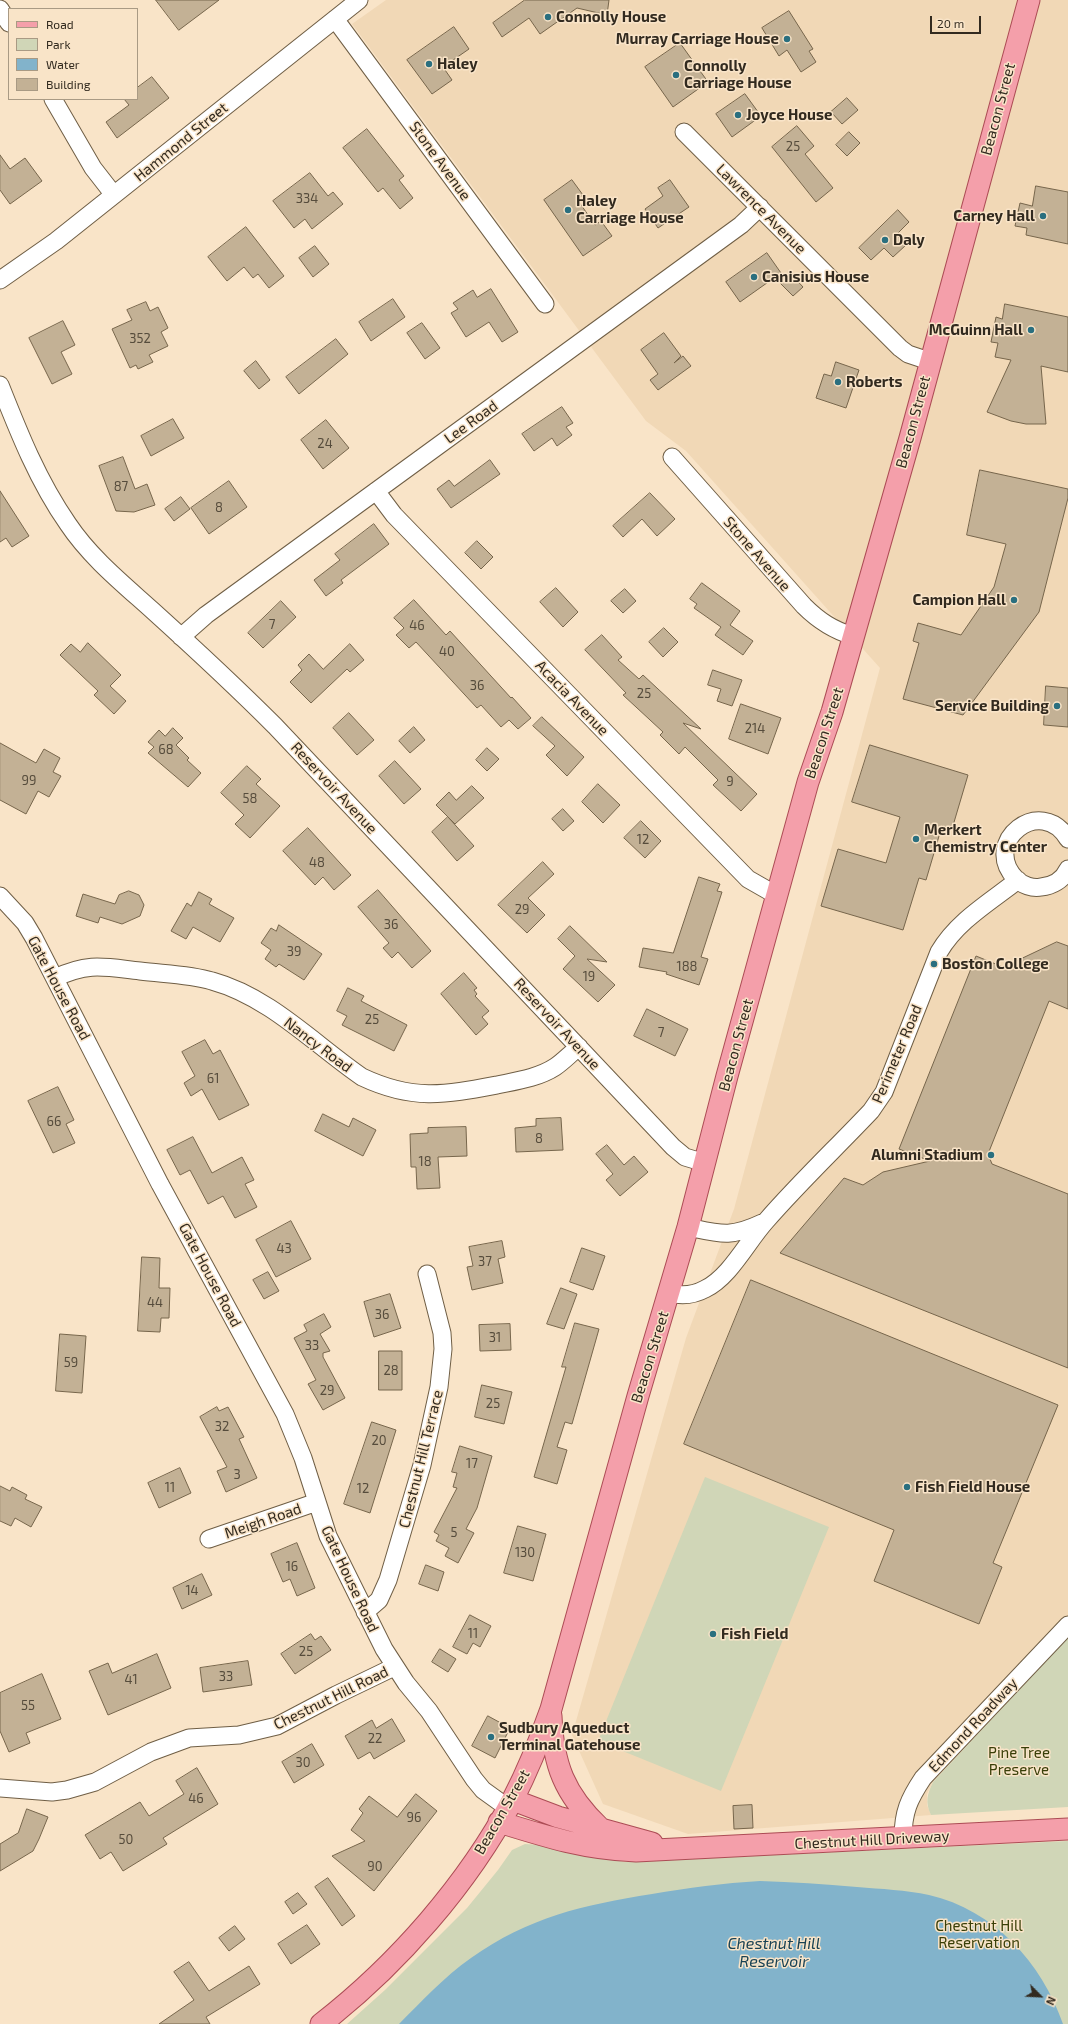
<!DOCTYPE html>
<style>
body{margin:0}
#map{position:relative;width:1068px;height:2024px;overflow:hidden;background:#f9e4c8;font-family:"Exo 2",sans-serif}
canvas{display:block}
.legend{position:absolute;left:8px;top:8px;width:130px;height:92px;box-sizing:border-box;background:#f9e4c8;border:1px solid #a99a84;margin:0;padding:5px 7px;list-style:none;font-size:12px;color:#322a1f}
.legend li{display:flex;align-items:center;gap:8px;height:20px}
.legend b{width:20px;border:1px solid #a99a84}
.north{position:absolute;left:1020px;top:1976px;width:40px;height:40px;-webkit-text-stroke:3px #f9e4c8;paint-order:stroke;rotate:114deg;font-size:11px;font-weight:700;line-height:16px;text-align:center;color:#322a1f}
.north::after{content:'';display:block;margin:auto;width:14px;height:18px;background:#322a1f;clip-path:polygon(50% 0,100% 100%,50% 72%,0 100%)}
.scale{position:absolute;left:930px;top:16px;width:51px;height:18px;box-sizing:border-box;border:2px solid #322a1f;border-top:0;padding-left:5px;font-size:12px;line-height:14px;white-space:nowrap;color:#322a1f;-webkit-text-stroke:3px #f9e4c8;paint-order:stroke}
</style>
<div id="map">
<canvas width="1068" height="2024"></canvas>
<ul class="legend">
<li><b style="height:5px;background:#f49faa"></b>Road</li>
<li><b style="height:11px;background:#d0d6b7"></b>Park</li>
<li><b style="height:11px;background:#82b3cb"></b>Water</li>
<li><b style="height:11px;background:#c3b195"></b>Building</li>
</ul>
<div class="north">N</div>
<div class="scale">20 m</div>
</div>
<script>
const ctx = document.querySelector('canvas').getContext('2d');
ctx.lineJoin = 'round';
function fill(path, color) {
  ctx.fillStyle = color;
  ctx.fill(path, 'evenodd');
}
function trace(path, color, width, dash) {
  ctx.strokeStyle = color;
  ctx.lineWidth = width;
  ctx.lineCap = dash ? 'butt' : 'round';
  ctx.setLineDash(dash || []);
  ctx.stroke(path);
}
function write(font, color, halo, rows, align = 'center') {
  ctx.font = font + ' "Exo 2",sans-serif';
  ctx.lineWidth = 3;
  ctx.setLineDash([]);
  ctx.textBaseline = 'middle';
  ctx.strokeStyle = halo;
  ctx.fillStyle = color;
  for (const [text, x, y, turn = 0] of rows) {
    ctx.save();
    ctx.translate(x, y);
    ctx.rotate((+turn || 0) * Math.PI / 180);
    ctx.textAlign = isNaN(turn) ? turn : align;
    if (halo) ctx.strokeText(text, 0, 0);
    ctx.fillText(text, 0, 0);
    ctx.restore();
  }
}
fill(new Path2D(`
 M386,0H1068V1638L933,1782L927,1794V1805L931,1815L688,1834L603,1804L572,1735L686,1338L734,1209L880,668L686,451L646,421L352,24Z`), '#f1d8b6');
fill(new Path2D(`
 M705,1477L829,1527L721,1791L598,1741Z
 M1068,1638V1807L931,1815C925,1802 927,1795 933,1782Z
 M1068,1841V2024H347L385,1990L467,1908L498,1870L512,1850L525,1844L540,1845L625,1862Z`), '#d0d6b7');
fill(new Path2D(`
 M760,1881C792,1882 824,1884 857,1887C881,1889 906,1890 929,1895C994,1910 1042,1963 1063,2024H399C422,2001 444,1977 471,1958C529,1917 583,1905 652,1894C688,1888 723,1883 760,1881Z`), '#82b3cb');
const building = new Path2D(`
 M156,0H219L179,30Z
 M525,0H609L607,15L577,8L540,34L529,18L502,37L493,23Z
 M789,11L813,49L809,51L816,62L801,72L787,50L779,56L762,28Z
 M454,27L469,49L443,67L452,80L432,94L407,60Z
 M680,43L708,82L673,107L645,67Z
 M152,77L169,98L117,138L106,122L129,105L124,99H137V88Z
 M745,94L761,116L732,137L716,114Z
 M847,98L858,110L842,124L831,112Z
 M797,126L814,146L805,154L833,188L816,202L772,147Z
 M367,129L404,176L399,180L413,198L400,209L383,188L378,192L343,148Z
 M849,132L860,143L847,156L836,145Z
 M0,155L10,169L25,158L42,181L10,204L0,190Z
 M310,173L328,196L333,192L343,204L312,229L305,219L294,228L273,201Z
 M572,180L583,195L577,199L595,225L601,221L612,236L583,256L544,200Z
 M670,180L689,207L658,228L645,209L663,196L658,188Z
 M1036,186L1068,192V244L1026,235L1027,228L1015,226L1020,203L1032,206Z
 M898,210L909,222L896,235L906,245L893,257L884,248L871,260L859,248Z
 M246,227L284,276L269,288L258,274L253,278L244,267L227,281L208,257Z
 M315,246L329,264L313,277L299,258Z
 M767,253L781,273L740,302L726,282Z
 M791,274L803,287L793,296L781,284Z
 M491,289L518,332L502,342L489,322L466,337L451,313L458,309L453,303L473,290L477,297Z
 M393,299L405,317L371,341L359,322Z
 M146,302L150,311L158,307L168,328L161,332L168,346L149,355L153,362L138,369L136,365L130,368L112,329L132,320L127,310Z
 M1005,304L1068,317V372L1041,366L1046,424H1026L1011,421L987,412L1011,360L995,357L998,343L991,342L996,317L1002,319Z
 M63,321L75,345L61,352L72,374L52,384L29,338Z
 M422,323L440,348L425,359L407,333Z
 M664,333L681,356L674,363L683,356L691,366L658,390L650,380L658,374L641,350Z
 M336,339L348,354L299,394L286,377Z
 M256,361L270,380L259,389L244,371Z
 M836,362L859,370L846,408L816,398L824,374L831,376Z
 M562,407L573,423L566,427L572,435L557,446L552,438L534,451L522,434Z
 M173,419L184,438L151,456L141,436Z
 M326,420L349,448L323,469L301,440Z
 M123,457L135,489L147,484L155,505L134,512L116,511L99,466Z
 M490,460L500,474L451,508L437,489L449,480L454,486Z
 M980,470L1068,489V498L1039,612L963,715L903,699L919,643L913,641L918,623L961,635L994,587L1006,544L967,535Z
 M229,481L247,507L209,534L191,508Z
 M0,491L29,536L12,547L6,538L0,542Z
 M650,493L675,519L657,536L642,519L623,537L613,526Z
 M181,497L190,509L174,521L165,509Z
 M374,524L389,544L341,580L343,583L326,596L314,580L340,560L335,554Z
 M477,541L493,557L481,569L465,553Z
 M702,583L740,611L730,625L753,641L743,655L715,635L721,627L694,608L697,604L690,599Z
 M556,588L578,612L563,627L540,602Z
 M625,589L636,601L623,613L611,601Z
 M414,600L446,635L450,631L511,698L512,697L531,718L518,729L509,720L501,727L481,705L477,708L416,642L409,648L396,635L404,628L394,618Z
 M281,601L296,617L263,648L248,633Z
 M664,628L678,642L663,657L649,642Z
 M602,635L622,657L618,660L639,679L643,675L701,729L683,723L757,794L741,811L713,785L718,780L685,747L679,754L660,735L663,732L623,695L626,693L585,650Z
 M88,643L121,675L110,686L126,701L114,714L94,695L98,691L60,655L71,644L80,652Z
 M350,644L364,660L350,672L347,669L311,703L290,682L302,670L298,665L309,654L323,669Z
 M713,670L742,680L732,706L717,701L721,689L708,685Z
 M1046,686L1068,688V727L1044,725Z
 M741,704L781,718L768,754L729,739Z
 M349,713L374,740L357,755L333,728Z
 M542,717L584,757L567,776L546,755L555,746L533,726Z
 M414,727L425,740L410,753L399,741Z
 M173,728L183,738L176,745L189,758L187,760L201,773L188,787L148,753L154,747L148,742L159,730L165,736Z
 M0,743L36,763L44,749L60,758L53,772L61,776L49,797L38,791L26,814L0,800Z
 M870,745L968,775L952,829L942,826L926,880L919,878L903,930L821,906L838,849L886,863L900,817L852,802Z
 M487,748L499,759L487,771L476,760Z
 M395,761L421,789L404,804L379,776Z
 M247,766L261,779L256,784L280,806L250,838L235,824L244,815L221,793Z
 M598,784L620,805L603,823L582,802Z
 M472,786L484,798L455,824L436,805L449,792L456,800Z
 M563,809L574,821L563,831L552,819Z
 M448,817L474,846L457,861L432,832Z
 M641,821L661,841L645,858L624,838Z
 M308,828L351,875L334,890L323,877L315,885L283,851Z
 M543,862L554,874L528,898L545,915L527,933L498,905Z
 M699,877L720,884L717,891L722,892L701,957L708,959L699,985L666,974L667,972L639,967L643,948L673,953Z
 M378,890L431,951L412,968L398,952L392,958L383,948L389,943L358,907Z
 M129,891L139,895L144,905L140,916L122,924L100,917L98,923L76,916L83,894L115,904L119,895Z
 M199,892L212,899L209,904L234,918L220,942L193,927L186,939L171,931L187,903L191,906Z
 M279,925L322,954L304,980L279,964L276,967L265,959L271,950L261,943L271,928L276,931Z
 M570,926L607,962L587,959L615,985L598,1002L563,969L575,956L558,939Z
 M1057,942L1068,946V1009L1049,1001L988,1154L992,1164L1068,1194V1368L780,1253L844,1178L863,1185L883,1172L930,1161L899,1149L976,956L1003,967Z
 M464,973L477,988L474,990L477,994L475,996L489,1011L482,1017L488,1024L476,1035L441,994Z
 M348,988L364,996L361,1001L407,1025L394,1051L342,1025L347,1016L337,1011Z
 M647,1009L688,1029L675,1056L634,1036Z
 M205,1040L213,1054L220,1050L249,1105L219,1120L202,1089L191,1096L184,1083L195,1076L182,1052Z
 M58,1087L74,1120L66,1124L75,1143L53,1153L28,1101Z
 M323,1114L349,1127L353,1118L376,1130L363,1156L315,1131Z
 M561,1118L563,1150L516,1152L515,1128L536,1126V1119Z
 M466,1127L467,1156L438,1157L440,1188L417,1189L416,1167H411L410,1134L428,1133V1128Z
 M193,1137L212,1173L242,1157L254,1180L245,1184L257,1207L235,1218L223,1196L208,1204L190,1170L180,1175L167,1150Z
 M607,1145L624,1165L634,1156L648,1172L620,1196L606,1180L613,1174L596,1154Z
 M291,1221L311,1259L276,1277L256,1240Z
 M502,1241L505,1257L498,1259L503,1283L472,1290L467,1267L473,1266L469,1247Z
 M582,1248L605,1256L593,1290L570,1282Z
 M142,1257L160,1258L159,1288H170L169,1318H161L160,1332L138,1331Z
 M268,1272L279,1291L264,1299L253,1280Z
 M751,1280L1058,1405L993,1563L1002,1567L979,1624L874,1581L894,1530L684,1444Z
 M561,1288L577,1294L564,1329L547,1324Z
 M390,1294L401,1328L374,1337L364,1302Z
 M324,1314L331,1327L320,1334L330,1351L323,1353V1357L345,1398L323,1410L308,1384L316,1380L294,1338L307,1331L304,1325Z
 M575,1323L599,1329L572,1424L565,1422L557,1447L567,1450L557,1484L534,1477L566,1367H562Z
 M510,1324L511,1350L480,1351L479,1325Z
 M60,1334L86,1336L82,1393L56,1391Z
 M379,1351H402V1390H379Z
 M482,1385L512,1392L504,1424L475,1417Z
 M217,1407L219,1411L228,1407L244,1437L239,1439L257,1478L226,1492L217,1471L227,1467L200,1417Z
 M372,1422L396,1430L370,1513L344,1504Z
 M460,1446L492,1456L477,1508L466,1529L474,1533L458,1563L445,1556L449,1548L436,1541L439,1535L434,1532L457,1488L453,1487L457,1473L452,1472Z
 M180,1468L191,1493L159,1508L148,1483Z
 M0,1486L10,1491L12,1487L27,1495L25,1499L42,1507L31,1527L15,1518L11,1526L0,1521Z
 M518,1526L546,1534L533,1581L504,1573Z
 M297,1543L315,1588L297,1596L290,1579L283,1582L271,1554Z
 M426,1565L444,1572L438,1591L419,1584Z
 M202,1574L212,1595L182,1609L173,1588Z
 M470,1615L491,1626L480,1647L473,1643L467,1654L453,1647Z
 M311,1634L315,1640L321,1636L331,1650L295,1674L281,1654Z
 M440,1649L456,1659L448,1672L432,1662Z
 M157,1654L171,1688L108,1715L89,1671L108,1663L112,1673Z
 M248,1661L252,1685L203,1692L200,1668Z
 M42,1674L61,1719L26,1733L30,1743L9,1752L0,1731V1693Z
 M488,1716L510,1728L495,1758L472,1746Z
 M392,1719L405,1741L374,1759L370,1752L358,1759L345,1736L372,1720L376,1728Z
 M312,1744L324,1765L294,1783L282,1762Z
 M197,1768L218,1804L163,1838L167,1844L123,1871L111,1852L100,1859L85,1835L140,1802L149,1816L184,1794L176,1781Z
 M416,1794L437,1811L374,1891L332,1856L365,1841L351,1830L363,1813L359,1809L369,1796L397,1817Z
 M752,1805L753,1828L734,1829L733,1806Z
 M27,1809L48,1817L39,1839L33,1851L0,1871V1844L18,1833Z
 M328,1878L355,1916L342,1926L315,1887Z
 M298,1893L307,1904L293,1914L285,1902Z
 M307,1925L320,1944L291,1964L278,1944Z
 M235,1926L245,1939L229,1951L219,1938Z
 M189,1962L209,1991L249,1966L260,1984L206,2017L210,2024H159L194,2000L174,1972Z`);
fill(building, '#c3b195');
trace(building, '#77664c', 1);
const minor = new Path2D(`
 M0,9L9,23
 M335,19L545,304
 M53,99L93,168L114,195
 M684,132L900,348L908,354L929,361
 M0,280L56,241L359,0
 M0,385C19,433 38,481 68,524C90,557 122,583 152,610C194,648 235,686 275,726L673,1147L685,1157L705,1163
 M672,457L804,606C819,621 833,630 853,636
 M376,491L394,515L748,879L769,891L777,894
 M181,637L206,615L741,225L760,207
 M1068,839C1041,794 980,842 1016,879C1022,885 1033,889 1041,887C1052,886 1063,880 1068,869
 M0,896L25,923L34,938L160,1184L285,1414L303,1458L328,1536L384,1649L406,1683L429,1711L474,1779L483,1790L508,1808
 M55,978C89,962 104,967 140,971C164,974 189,974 212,981C270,997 314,1044 362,1077C413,1101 444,1095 497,1085C516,1081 538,1078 555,1067C564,1061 571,1053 579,1047
 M688,1227C721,1234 730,1238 762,1223
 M669,1293C681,1296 694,1295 705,1289C730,1277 747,1242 766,1221C799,1183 836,1148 871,1111L884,1092L939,952C957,921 990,902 1018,880
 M209,1539L317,1502
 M365,1612L379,1600L388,1580L422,1465L439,1387L443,1349L442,1333L427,1274
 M0,1788L52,1792L67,1790L95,1782L151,1752L189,1738L239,1735L277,1726L336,1695L394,1667
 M903,1838C903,1812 909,1799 923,1778L1068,1625`);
const major = new Path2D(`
 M551,1716C553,1764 564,1794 600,1828
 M513,1800L558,1817L652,1843
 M499,1822C547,1837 585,1849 636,1851L1068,1829
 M321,2024C397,1965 468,1884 513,1799C528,1770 540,1740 551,1709L638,1396L688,1227L727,1076L808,782L832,712L910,438L1029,0`);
trace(minor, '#6f5e45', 19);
trace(major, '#ac4c55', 23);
trace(minor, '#fff', 17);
trace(major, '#f49faa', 21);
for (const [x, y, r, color] of [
 [548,17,4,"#2a6f7f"],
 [787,39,4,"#2a6f7f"],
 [429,64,4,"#2a6f7f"],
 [676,75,4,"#2a6f7f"],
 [738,115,4,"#2a6f7f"],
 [568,210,4,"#2a6f7f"],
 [1043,216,4,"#2a6f7f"],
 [885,240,4,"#2a6f7f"],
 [754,277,4,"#2a6f7f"],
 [1031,330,4,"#2a6f7f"],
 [838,382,4,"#2a6f7f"],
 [1014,600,4,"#2a6f7f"],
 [1057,706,4,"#2a6f7f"],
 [916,839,4,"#2a6f7f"],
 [934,964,4,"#2a6f7f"],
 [991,1155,4,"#2a6f7f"],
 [907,1487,4,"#2a6f7f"],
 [713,1634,4,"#2a6f7f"],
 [491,1737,4,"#2a6f7f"]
]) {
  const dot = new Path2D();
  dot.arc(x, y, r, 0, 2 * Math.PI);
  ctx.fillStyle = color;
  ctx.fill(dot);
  trace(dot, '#f9e4c8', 1.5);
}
write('13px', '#564c3c', null, [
 ["25",793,147],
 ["334",307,199],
 ["352",140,339],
 ["24",325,444],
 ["87",121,487],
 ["8",219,508],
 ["7",272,625],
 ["46",417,626],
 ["40",447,652],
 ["36",477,686],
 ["25",644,694],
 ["214",755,729],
 ["68",166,750],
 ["99",29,781],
 ["9",730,782],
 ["58",250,799],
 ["12",643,840],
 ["48",317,863],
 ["29",522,910],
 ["36",391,925],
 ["39",294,952],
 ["188",687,967],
 ["19",589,977],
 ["25",372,1020],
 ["7",661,1033],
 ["61",213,1079],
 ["66",54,1122],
 ["8",539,1139],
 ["18",425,1162],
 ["43",284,1249],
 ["37",485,1262],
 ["44",155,1303],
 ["36",382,1315],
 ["31",495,1338],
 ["33",312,1346],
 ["59",71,1363],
 ["28",391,1371],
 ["29",327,1391],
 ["25",493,1404],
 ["32",222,1427],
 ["20",379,1441],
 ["17",472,1464],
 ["3",237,1475],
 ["11",170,1488],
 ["12",363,1489],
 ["5",454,1533],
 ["130",525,1553],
 ["16",292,1567],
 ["14",192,1591],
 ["11",473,1634],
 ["25",306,1652],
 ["33",226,1677],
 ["41",131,1680],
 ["55",28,1706],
 ["22",375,1739],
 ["30",303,1763],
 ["46",196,1799],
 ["96",414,1818],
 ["50",126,1840],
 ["90",375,1867]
]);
write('bold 15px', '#322a1f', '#f9e4c8', [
 ["Connolly House",556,17],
 ["Murray Carriage House",779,39,"right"],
 ["Haley",437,64],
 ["Connolly",684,66],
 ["Carriage House",684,83],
 ["Joyce House",746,115],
 ["Haley",576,201],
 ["Carriage House",576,218],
 ["Carney Hall",1035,216,"right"],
 ["Daly",893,240],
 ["Canisius House",762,277],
 ["McGuinn Hall",1023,330,"right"],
 ["Roberts",846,382],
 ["Campion Hall",1006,600,"right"],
 ["Service Building",1049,706,"right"],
 ["Merkert",924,830],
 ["Chemistry Center",924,847],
 ["Boston College",942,964],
 ["Alumni Stadium",983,1155,"right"],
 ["Fish Field House",915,1487],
 ["Fish Field",721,1634],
 ["Sudbury Aqueduct",499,1728],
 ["Terminal Gatehouse",499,1745]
], 'left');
write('15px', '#322a1f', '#f9e4c8', [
 ["Beacon Street",998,109,-75],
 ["Hammond Street",181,142,-39],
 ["Stone Avenue",440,161,54],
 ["Lawrence Avenue",761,209,45],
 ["Lee Road",471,422,-36],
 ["Beacon Street",913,422,-75],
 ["Stone Avenue",757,554,49],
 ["Acacia Avenue",572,698,46],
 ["Beacon Street",824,733,-72],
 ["Reservoir Avenue",334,788,47],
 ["Gate House Road",59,988,62],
 ["Reservoir Avenue",557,1024,47],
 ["Nancy Road",318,1045,37],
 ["Beacon Street",736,1045,-75],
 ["Perimeter Road",897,1054,-67],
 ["Gate House Road",210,1275,62],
 ["Beacon Street",650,1357,-73],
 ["Chestnut Hill Terrace",421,1459,-76],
 ["Meigh Road",263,1521,-19],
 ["Gate House Road",350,1579,65],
 ["Chestnut Hill Road",331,1698,-26],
 ["Edmond Roadway",973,1725,-47],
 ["Beacon Street",502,1812,-60],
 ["Chestnut Hill Driveway",872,1840,-3]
]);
write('15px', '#393f08', '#f9e4c8', [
 ["Pine Tree",1019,1753],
 ["Preserve",1019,1770],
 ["Chestnut Hill",979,1926],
 ["Reservation",979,1943]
]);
write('italic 16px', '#194254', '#f9e4c8', [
 ["Chestnut Hill",774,1944],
 ["Reservoir",774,1962]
]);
</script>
